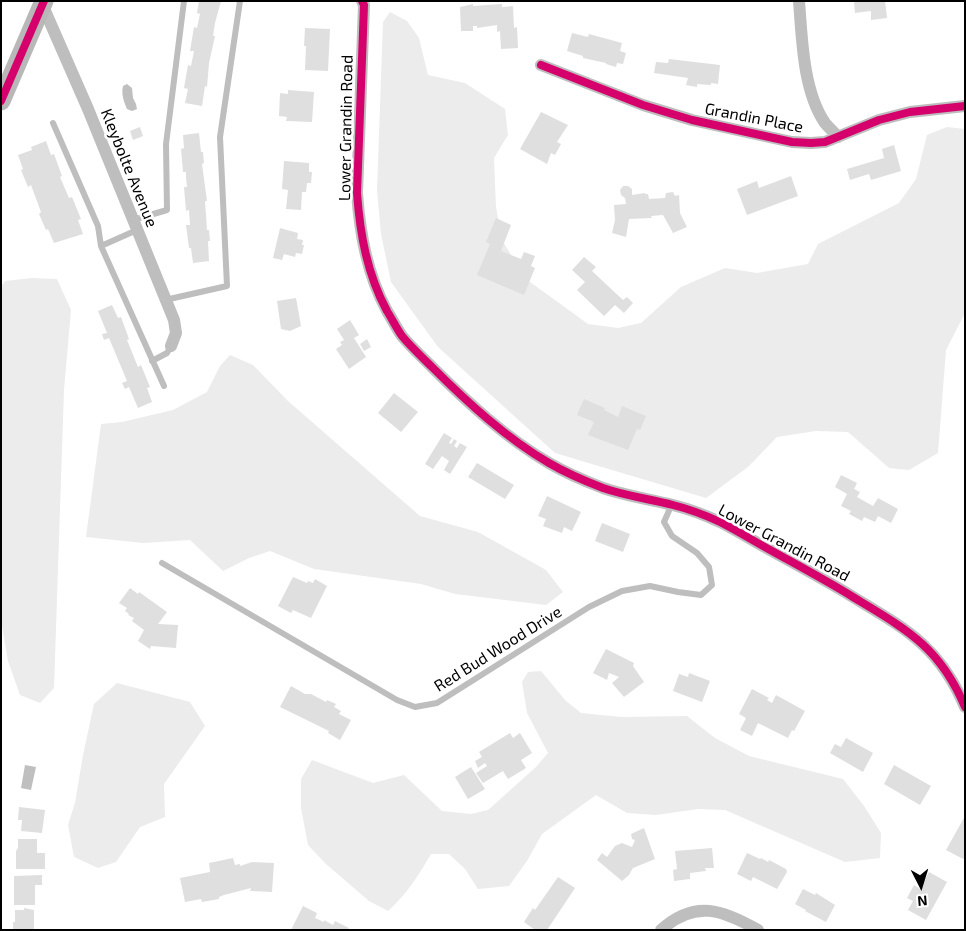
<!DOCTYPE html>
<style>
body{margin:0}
#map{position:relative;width:966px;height:931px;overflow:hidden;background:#fff;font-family:"Exo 2",sans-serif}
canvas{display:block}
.frame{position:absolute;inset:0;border:2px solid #000;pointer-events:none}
.north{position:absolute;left:896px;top:861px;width:50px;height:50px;-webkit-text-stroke:4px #fff;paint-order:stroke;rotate:175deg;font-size:14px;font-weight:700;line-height:20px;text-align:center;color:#000}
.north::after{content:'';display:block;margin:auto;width:18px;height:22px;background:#000;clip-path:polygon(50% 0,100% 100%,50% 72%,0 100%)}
</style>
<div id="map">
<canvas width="966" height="931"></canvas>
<div class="frame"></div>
<div class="north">N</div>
</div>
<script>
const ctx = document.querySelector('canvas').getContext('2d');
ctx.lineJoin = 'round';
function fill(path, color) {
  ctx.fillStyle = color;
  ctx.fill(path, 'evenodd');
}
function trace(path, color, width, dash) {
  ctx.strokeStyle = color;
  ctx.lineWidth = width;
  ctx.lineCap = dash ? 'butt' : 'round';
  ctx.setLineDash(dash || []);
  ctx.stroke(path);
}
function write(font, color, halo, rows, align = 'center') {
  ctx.font = font + ' "Exo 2",sans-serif';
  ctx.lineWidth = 5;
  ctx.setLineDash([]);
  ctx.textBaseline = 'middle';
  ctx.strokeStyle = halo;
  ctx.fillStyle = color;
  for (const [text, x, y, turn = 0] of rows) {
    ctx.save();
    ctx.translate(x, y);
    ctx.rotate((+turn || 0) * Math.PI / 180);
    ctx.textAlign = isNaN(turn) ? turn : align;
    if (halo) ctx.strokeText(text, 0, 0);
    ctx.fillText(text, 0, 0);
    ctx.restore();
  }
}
fill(new Path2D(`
 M390,12L407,21L419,38L428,75L465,83L505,109L508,135L494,158L496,207L502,240L526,279L588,324L618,328L641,323L681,287L725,268L757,273L808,264L818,244L899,203L916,179L927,135L947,127L965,129V313L946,350L938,453L909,470L889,468L848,432L816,431L777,437L748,467L706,498L555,453L438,347L391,282L381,234L377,190L383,22Z
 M32,278L57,279L71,310L64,390L54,688L40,703L20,695L8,661L1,620V287L5,281Z
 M230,355L253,365L288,401L420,516L478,532L546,570L563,592L546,605L455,594L421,584L314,569L270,551L249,558L223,571L190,540L143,543L86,537L101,424L122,422L173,410L207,392L220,366Z
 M541,671L565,700L581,713L621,717L687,716L715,738L749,756L843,779L864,806L881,833L880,858L845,862L725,810L698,809L656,815L627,813L596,795L542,834L527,861L509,886L478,889L465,869L449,854H431C419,875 406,895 388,911L369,901L326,864L308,845L301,808V779L312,760L373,783L404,775L442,811L471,814L488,810L536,767L548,753L527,713L522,682L528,672Z
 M117,683L190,702L205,726L164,784L165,817L140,827L116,862L98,868L74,857L68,825L75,803L83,755L94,704Z`), '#ececec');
fill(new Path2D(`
 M127,84L132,88L133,98L136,104L137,109L132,111L127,109C124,102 121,94 123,86Z
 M25,765L36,767L31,790L21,788Z`), '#bfbfbf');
fill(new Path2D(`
 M199,1H221L215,23L213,36H215L209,63L207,87L205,86L202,106L185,103L188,89L184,88L188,65L191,66L194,51H190L194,27L197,28L200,14L197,13Z
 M854,1H885L887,18L871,20V11L855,13Z
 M473,4V6L502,4V7L513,6L514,28L517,27L518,48L501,49L500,31L497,32V25L477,28V26H473V31H461L460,7Z
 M305,28L330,29L328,71L305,70L306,46H304Z
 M572,33L588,37L589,34L622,43L620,51L626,53L623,64L617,63L616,67L606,64V63L583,58V56L567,51Z
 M669,59L720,65L718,84L711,83V85L697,84V87L686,85L688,78L654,73L656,62L668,63Z
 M288,90L314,92L312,122L286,121L287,117L279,116L280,93L288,94Z
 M541,112L568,125L557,142L561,144L555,155L551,153L547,164L520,149Z
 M140,127L143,136L133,140L130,131Z
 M199,133L201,152H203L204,163L202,164L207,201H205L207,230H209L210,241H208L209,261L193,263L191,248H189L186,225H190L189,210L186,211L184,187H187L186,178V172H183L181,149L184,148L183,135Z
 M46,141L51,155L54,154L62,176L60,177L69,198L72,197L81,219L78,220L83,234L54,243L48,229L46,230L39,214L41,212L31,185L28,187L21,170L23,169L18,155L32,150L31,147Z
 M894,145L901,171L871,180L869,174L850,180L847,169L884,158L882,149Z
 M284,161L309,163V172H312L311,183H307L306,192H302L301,210L286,209L288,190L282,189Z
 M791,176L798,196L747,215L737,189L757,181L759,188Z
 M623,186H628L632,189V195L645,193V194H648L649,199L665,198L666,193L673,192L675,196L679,195L680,213L687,227L673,233L663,215L651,216L652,218L629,219L626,237L612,233L615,220L614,205L626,204L625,198L621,195L620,190Z
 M496,218L511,225L501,251L521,259L524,252L535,256L531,266L535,268L524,295L477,275L490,244L486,242Z
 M280,228L298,233L297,239L303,240L302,245H304L302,254L296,253L295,257L284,254L282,260L273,258Z
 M584,257L596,267L592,271L623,300L627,297L633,303L624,313L615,305L604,316L577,290L585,282L572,270Z
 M296,298L301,326L290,331L281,329L277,301Z
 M112,305L118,318L121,317L129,339L127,340L138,367L141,365L150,387L147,388L152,402L138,408L129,387L125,389L122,383L127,381L109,338L104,340L102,334L107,333L98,311Z
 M350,320L359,335L354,338L366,357L349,369L336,349L342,345L340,342L344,340L337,329Z
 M367,339L371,347L364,351L360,344Z
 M394,393L418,412L401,432L378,413Z
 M584,399L605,408L604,410L618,417L622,406L646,416L640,430L637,429L628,450L588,435L594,422L577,415Z
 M444,433L452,438L449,443L451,444L454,439L457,441L454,446L457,448L460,443L467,447L450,474L444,470L449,461L442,456L433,469L425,464Z
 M477,463L514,485L505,499L468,477Z
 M841,475L857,483L854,489L860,492L857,497L873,506L878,498L898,509L891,523L878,516L875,522L864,517L862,521L849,514L851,511L841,506L847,494L835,487Z
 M547,496L581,512L572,531L564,527L562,533L543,526L546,519L538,516Z
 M602,523L630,534L623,552L595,541Z
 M293,577L307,583L308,581L313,583L315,579L327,586L311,618L293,610L291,613L278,606Z
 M130,588L138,594L139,592L167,612L158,624L178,625L176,648L151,646L150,649L138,641L144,630L132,621L134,618L128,615L129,614L125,611L127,608L119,603Z
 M606,649L634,663L633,666L644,682L624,697L612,683L619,677L609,673L607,680L593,673Z
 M689,673L710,681L702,702L673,691L679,674L688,677Z
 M291,686L305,694H311L326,702L327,700L336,704L334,707L341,711L339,714L351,720L340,740L328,733L329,731L280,707Z
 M752,689L769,698L767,700L772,703L776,695L805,711L794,731L792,730L788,738L758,723L752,736L740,730L746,718L739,714Z
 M510,733L513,738L520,733L532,753L521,760L526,768L508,779L503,771L483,783L476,773L487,766L485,763L478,768L475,761L482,757L479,752Z
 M846,738L873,753L863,772L830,753L835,744L841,747Z
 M894,765L931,786L920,805L884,784Z
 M471,767L485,789L468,799L455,777Z
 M19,807L45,810L42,833L21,831L22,820H18Z
 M965,816V857L963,859L946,850Z
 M644,828L655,859L633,868L629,875L622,881L597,860L602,853L607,857L615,846L622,843L632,847L635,840L632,839L631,834Z
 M18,839H37V853H45V869H16V851L18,848Z
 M712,848L714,868H705L706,871L690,873V879L674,881L673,870L677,869L675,851Z
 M747,853L760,859L761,858L768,862L769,860L786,869L787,872L777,889L753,877L751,881L737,874Z
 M233,858L235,865L240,864V866L252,862L274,863L272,892L250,891L251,888L224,895L219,897V899L202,902L201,899L185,902L180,878L210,872L209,863Z
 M929,872L947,882L926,920L908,910L913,901L907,898L914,885L920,889Z
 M42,875V885H35V905H14V876Z
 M558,877L575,888L547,930H535L524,922L533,908L535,910Z
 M803,889L815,895L816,893L835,905L826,922L805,911L806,910L795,904Z
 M303,906L317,913L315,918L324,922V920L333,925L335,921L349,928L348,930H291Z
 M24,908L34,910V930H13V922H15V910H24Z`), '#dfdfdf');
trace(new Path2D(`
 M53,123L98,226L101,246
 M133,220L167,210L166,144L184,1
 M137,230L101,246L164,386
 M165,300L227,286L220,137L240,1
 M152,361L167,353L171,346
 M162,563L397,700L415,707L437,703L589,607L622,591L650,586L678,592L701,595L712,585L709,567L697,553L672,536L664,522L672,504`), '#bebebe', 6);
trace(new Path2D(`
 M362,1L364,5L357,193C360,234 367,274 387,311C392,319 397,329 402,336C411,347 422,357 432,367C467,402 506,438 549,463C566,473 585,481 603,488C626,496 650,499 673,505C689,509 705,515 720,522C738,531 755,542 772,551C799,566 827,581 853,597C906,629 940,647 965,707
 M799,1C802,39 803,91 825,123C829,128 834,132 838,137
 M42,4L88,109L174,320L176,333L171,346
 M541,65L643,105L692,120L792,142L811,143L825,142L879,120L910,112L965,106
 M661,930C695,899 723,910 758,930`), '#bebebe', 12);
trace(new Path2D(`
 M1,101L44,1`), '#b8b8b8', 19);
trace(new Path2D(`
 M362,1L364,5L357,193C360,234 367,274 387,311C392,319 397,329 402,336C411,347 422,357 432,367C467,402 506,438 549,463C566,473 585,481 603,488C626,496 650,499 673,505C689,509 705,515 720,522C738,531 755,542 772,551C799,566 827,581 853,597C906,629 940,647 965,707
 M541,65L643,105L692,120L792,142L811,143L825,142L879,120L910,112L965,106
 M1,101L44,1`), '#d6006c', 8);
write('16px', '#000', '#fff', [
 ["Grandin Place",754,118,11],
 ["Lower Grandin Road",346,128,-89],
 ["Kleybolte Avenue",129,168,68],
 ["Lower Grandin Road",784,543,28],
 ["Red Bud Wood Drive",498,649,-32]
]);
</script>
